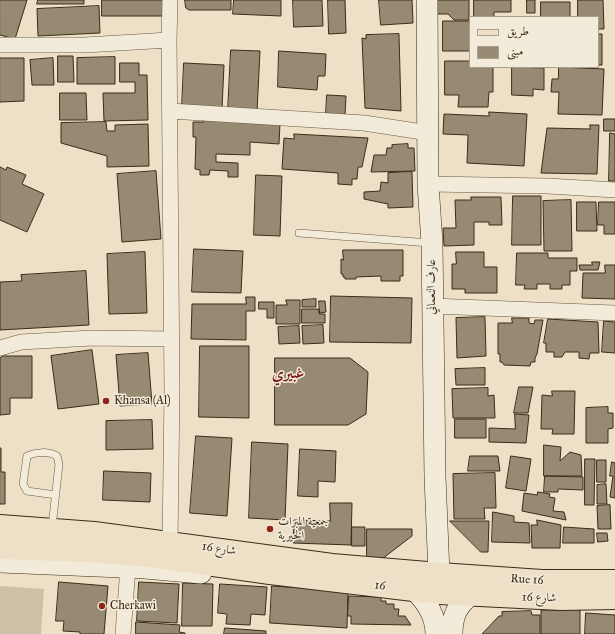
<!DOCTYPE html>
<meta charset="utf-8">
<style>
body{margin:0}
#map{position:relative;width:615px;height:634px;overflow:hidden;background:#ede0c6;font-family:"IM FELL Great Primer",Amiri,serif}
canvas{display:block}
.legend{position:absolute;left:469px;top:16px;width:130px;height:52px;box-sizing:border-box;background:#f3ebda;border:1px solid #a99f8c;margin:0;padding:5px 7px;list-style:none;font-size:12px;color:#3a2c18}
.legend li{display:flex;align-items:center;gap:8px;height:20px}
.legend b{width:20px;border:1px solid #a99f8c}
</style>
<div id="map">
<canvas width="615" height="634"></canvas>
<ul class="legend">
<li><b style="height:5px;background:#ede0c6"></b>طريق</li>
<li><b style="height:11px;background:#978a72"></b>مبنى</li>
</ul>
</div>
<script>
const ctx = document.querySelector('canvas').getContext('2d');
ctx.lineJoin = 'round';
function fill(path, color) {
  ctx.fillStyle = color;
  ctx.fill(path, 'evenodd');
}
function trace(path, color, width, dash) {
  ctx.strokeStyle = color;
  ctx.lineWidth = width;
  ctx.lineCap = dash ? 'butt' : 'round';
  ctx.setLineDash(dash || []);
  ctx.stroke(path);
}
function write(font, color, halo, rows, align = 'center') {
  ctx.font = font + ' "IM FELL Great Primer",Amiri,serif';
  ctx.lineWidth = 3;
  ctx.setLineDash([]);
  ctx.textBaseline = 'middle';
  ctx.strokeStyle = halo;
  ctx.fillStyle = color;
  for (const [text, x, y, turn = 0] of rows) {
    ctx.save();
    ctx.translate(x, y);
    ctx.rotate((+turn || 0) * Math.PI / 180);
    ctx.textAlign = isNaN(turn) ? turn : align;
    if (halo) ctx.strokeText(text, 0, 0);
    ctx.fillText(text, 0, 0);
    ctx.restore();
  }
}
fill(new Path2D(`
 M0,586L44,589L41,634H0Z`), '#cfc1a8');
const building = new Path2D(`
 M0,0H27L15,39L0,35Z
 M38,0H84V4H37Z
 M102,0H164V16H102Z
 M185,0H231V10H189L186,8Z
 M234,0H281V16L233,14Z
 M293,0H322L323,26L294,27Z
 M328,0H345L346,33L329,34Z
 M379,0H412L413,23L381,25Z
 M436,0H469V20H454L448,14H436Z
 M474,0H511V12H494V17H474Z
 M527,0H535V13H527Z
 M578,0H603L604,29H598V17H578Z
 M541,2H570V17H541Z
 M99,6L100,33L38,36L37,9Z
 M443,21H470V51H443Z
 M399,34L401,111L365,108L362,38L366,39V35Z
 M598,34H602V65H598Z
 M231,50L260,51L257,112L228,111Z
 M279,51L326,54L325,76H318L317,90L278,87Z
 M58,56H73L74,82H58Z
 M115,57V84H77V58Z
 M0,58H24V101L0,102Z
 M53,58L54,85H32L30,60Z
 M445,61H470V67H493V92H489L488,107H458L459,95H445Z
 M120,63H139V75H147L148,120L104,121L103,93H135V82H120Z
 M184,63L224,65L222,109L182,107Z
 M512,67L544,68V90L533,89V96L512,95Z
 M559,67L604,69L602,115L558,114L559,92H551L552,79H558Z
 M60,93H86L87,120H60Z
 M327,95L346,96L345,115L326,114Z
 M489,112L527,114L524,166L467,163L468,135L443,134L444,114L489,116Z
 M604,119H615V131H604Z
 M203,120L280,123L279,144L250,142V155L216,154V162L238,163V177H228V171L210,170L209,175H200V170L195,169L196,137H193V122H203Z
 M106,122L107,131H115V125L148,124L149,166L107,167V156L61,143V123Z
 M590,125H599L597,174L541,173L547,128L590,129Z
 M610,133L615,134V181H609Z
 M294,134L368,138L362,167H358L357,179H352V185L338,184V173L282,169L284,138L294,139Z
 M408,144V148H414L415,171L371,172L374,155H386L387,148H392V145Z
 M0,167L6,170L7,167L26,175L22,184L44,194L27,232L0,220Z
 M156,171L161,239L122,242L117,174Z
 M412,172L413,207L388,208V204L364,199V192L380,191L381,182L388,183V173Z
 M256,175L282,176L280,236L254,235Z
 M513,196H541V245H512Z
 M471,197H501L502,225H489V222H474V245L444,246L443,228H456L455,200H471Z
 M571,200L572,251H544L543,201Z
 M577,202H596L597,231H577Z
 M599,202H615V234H604V225H598Z
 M194,249L243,251L241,293L192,292Z
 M343,250H403V276H400V281H381V276L356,277V279H345V277H343V274H341V259L343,260Z
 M145,252L147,313L109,314L107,254Z
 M456,252H484V267H497V293H465V289H452V264H456Z
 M517,253H548V258H577V271H570V285H562V289H550V284H537V289H524L525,285H516Z
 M592,262H600L598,270H580L579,265H592Z
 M605,265H615V299L582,298L583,273H605Z
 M86,271L89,325L0,330V282L22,281L21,275Z
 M331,296L412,298L411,343L330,342Z
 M246,297H255V311H246V340L191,339L192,304H246Z
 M316,299V307H302V300Z
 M286,300H300V324H276V305H287Z
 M319,301H325L326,312L320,313Z
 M259,302H274V318H267V309H259Z
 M302,309H319V314H325V323H302Z
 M485,317L486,356L457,358L456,318Z
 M512,318H529V323L534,324L535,320H543L537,354L535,358V362H531L530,366L504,365L502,362H500V354H498V323H512Z
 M548,319L598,322L599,353H590L589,359L579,358V352H565L562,357H554V352H546V343H544Z
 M604,321L615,322V353L602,352Z
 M323,325L324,343L303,344L302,326Z
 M299,326L300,343L279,344L278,327Z
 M200,346H249V418L199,417Z
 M92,350L99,404L58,409L51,356Z
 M148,353L152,404L120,406L116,355Z
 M4,356H32V398H10V414L0,415V358Z
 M275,358H350L368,372L366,414L348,425H275Z
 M485,368V385H456L455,369Z
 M519,387H533L528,413H514Z
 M488,388V396L494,395L495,418H453L452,389Z
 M552,391H575L574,434H552L553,429H541L542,395L552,396Z
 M608,407V413H613V428L608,429V443H586V408Z
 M515,414L529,415L526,443L489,442V428L515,429Z
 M455,419H486V438H455Z
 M152,420L153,449L106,450V421Z
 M196,436L232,438L227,516L190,513Z
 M252,442L288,444L285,520L249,518Z
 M544,445L561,447L560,461L570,452L581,455L582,476H544Z
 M0,448H1V472H5V504H0Z
 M300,449L336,451L335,482L318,481V497L298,496Z
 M470,456H498L500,471H468Z
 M511,456L531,459L526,491L506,488Z
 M585,459H595L594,505H585Z
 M597,460H606V482H597Z
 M612,462L615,463V498L610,497L613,476H610Z
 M104,471L151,473L150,502L103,500Z
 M495,473L496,508H484L485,519H454L453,474Z
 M545,476L583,477V490L558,489V492H544Z
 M606,484L607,504H597V485Z
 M538,492L550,494L549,497L555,498L553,511L564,512L566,520L522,511L524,493L537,495Z
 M330,503H352L351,545L293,543L294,520L330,521Z
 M610,505L611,529H598L597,506Z
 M493,512L514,516V522L529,523L530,543L492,542Z
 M537,520L561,525L560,548H532L531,525H537Z
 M450,521H489L488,552H481Z
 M352,527H365V546H352Z
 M564,527L594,529V543H563Z
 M367,529H412V536L382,559H367Z
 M597,533H607L608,541L598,542Z
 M59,582L108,586L104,634H80V632L63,631L64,621H56Z
 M139,582L179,584L177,623L137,621Z
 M183,583L213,584L212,626H182Z
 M220,584L267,587L265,615L251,614L250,625L226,624L227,614L218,613Z
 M272,586L348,591L347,628L270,623Z
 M349,596L381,597V601H386V604H394V609H399L398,616H405L411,625L351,624V616H348Z
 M559,605H580V634H541V610H559Z
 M531,611L532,615H540V634H482L499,616H502V612Z
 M586,613L615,615V634H585Z
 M136,622L180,625L179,632L185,633V634H136Z
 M225,628L266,631V634H224Z`);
fill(building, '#978a72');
trace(building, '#3a2c18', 1);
const lane = new Path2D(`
 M299,233L430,243
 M52,527L59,464L57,456C48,451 36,452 27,456L23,484L27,491L56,495`);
const street = new Path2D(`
 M0,45H85L169,40
 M170,111L364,123L429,133
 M428,184L548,186L615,190
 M432,306L615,313
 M0,348L21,342L92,338L171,339
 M170,542L172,391L169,40L170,0
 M123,634L128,567`);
const secondary = new Path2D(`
 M427,0L428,184L432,243L435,477L439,574
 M0,562L145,568L201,573
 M415,590C427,603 436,616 436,634
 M452,634C452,616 457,606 470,595`);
const primary = new Path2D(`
 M0,526L94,533L332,565L439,574L542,581H615
 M0,548L88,551L150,556L270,573L439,593L561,599L615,598`);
trace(lane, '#675944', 8);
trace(street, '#675944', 16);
trace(secondary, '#3a2c18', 22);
trace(primary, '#3a2c18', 24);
trace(lane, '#f3ebda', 7);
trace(street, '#f3ebda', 15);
trace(secondary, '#f3ebda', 21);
trace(primary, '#ede0c6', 22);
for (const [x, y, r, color] of [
 [106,401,4,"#8f2418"],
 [270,529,4,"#8f2418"],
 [102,606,4,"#8f2418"]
]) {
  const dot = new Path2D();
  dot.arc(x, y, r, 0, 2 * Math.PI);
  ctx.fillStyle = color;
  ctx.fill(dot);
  trace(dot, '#f3ebda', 1.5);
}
write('12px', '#3a2c18', '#f3ebda', [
 ["عارف النعماني",432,287,-90],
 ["شارع 16",219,549,8],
 ["Rue 16",527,580,3],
 ["16",380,586,7],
 ["شارع 16",539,598,2]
]);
write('12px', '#3a2c18', '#f3ebda', [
 ["Khansa (Al)",114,401],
 ["جمعية المبرات",278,522],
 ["الخيرية",278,536],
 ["Cherkawi",110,606]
], 'left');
write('bold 16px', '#7a1f14', '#f3ebda', [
 ["غبيري",288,374]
]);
</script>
